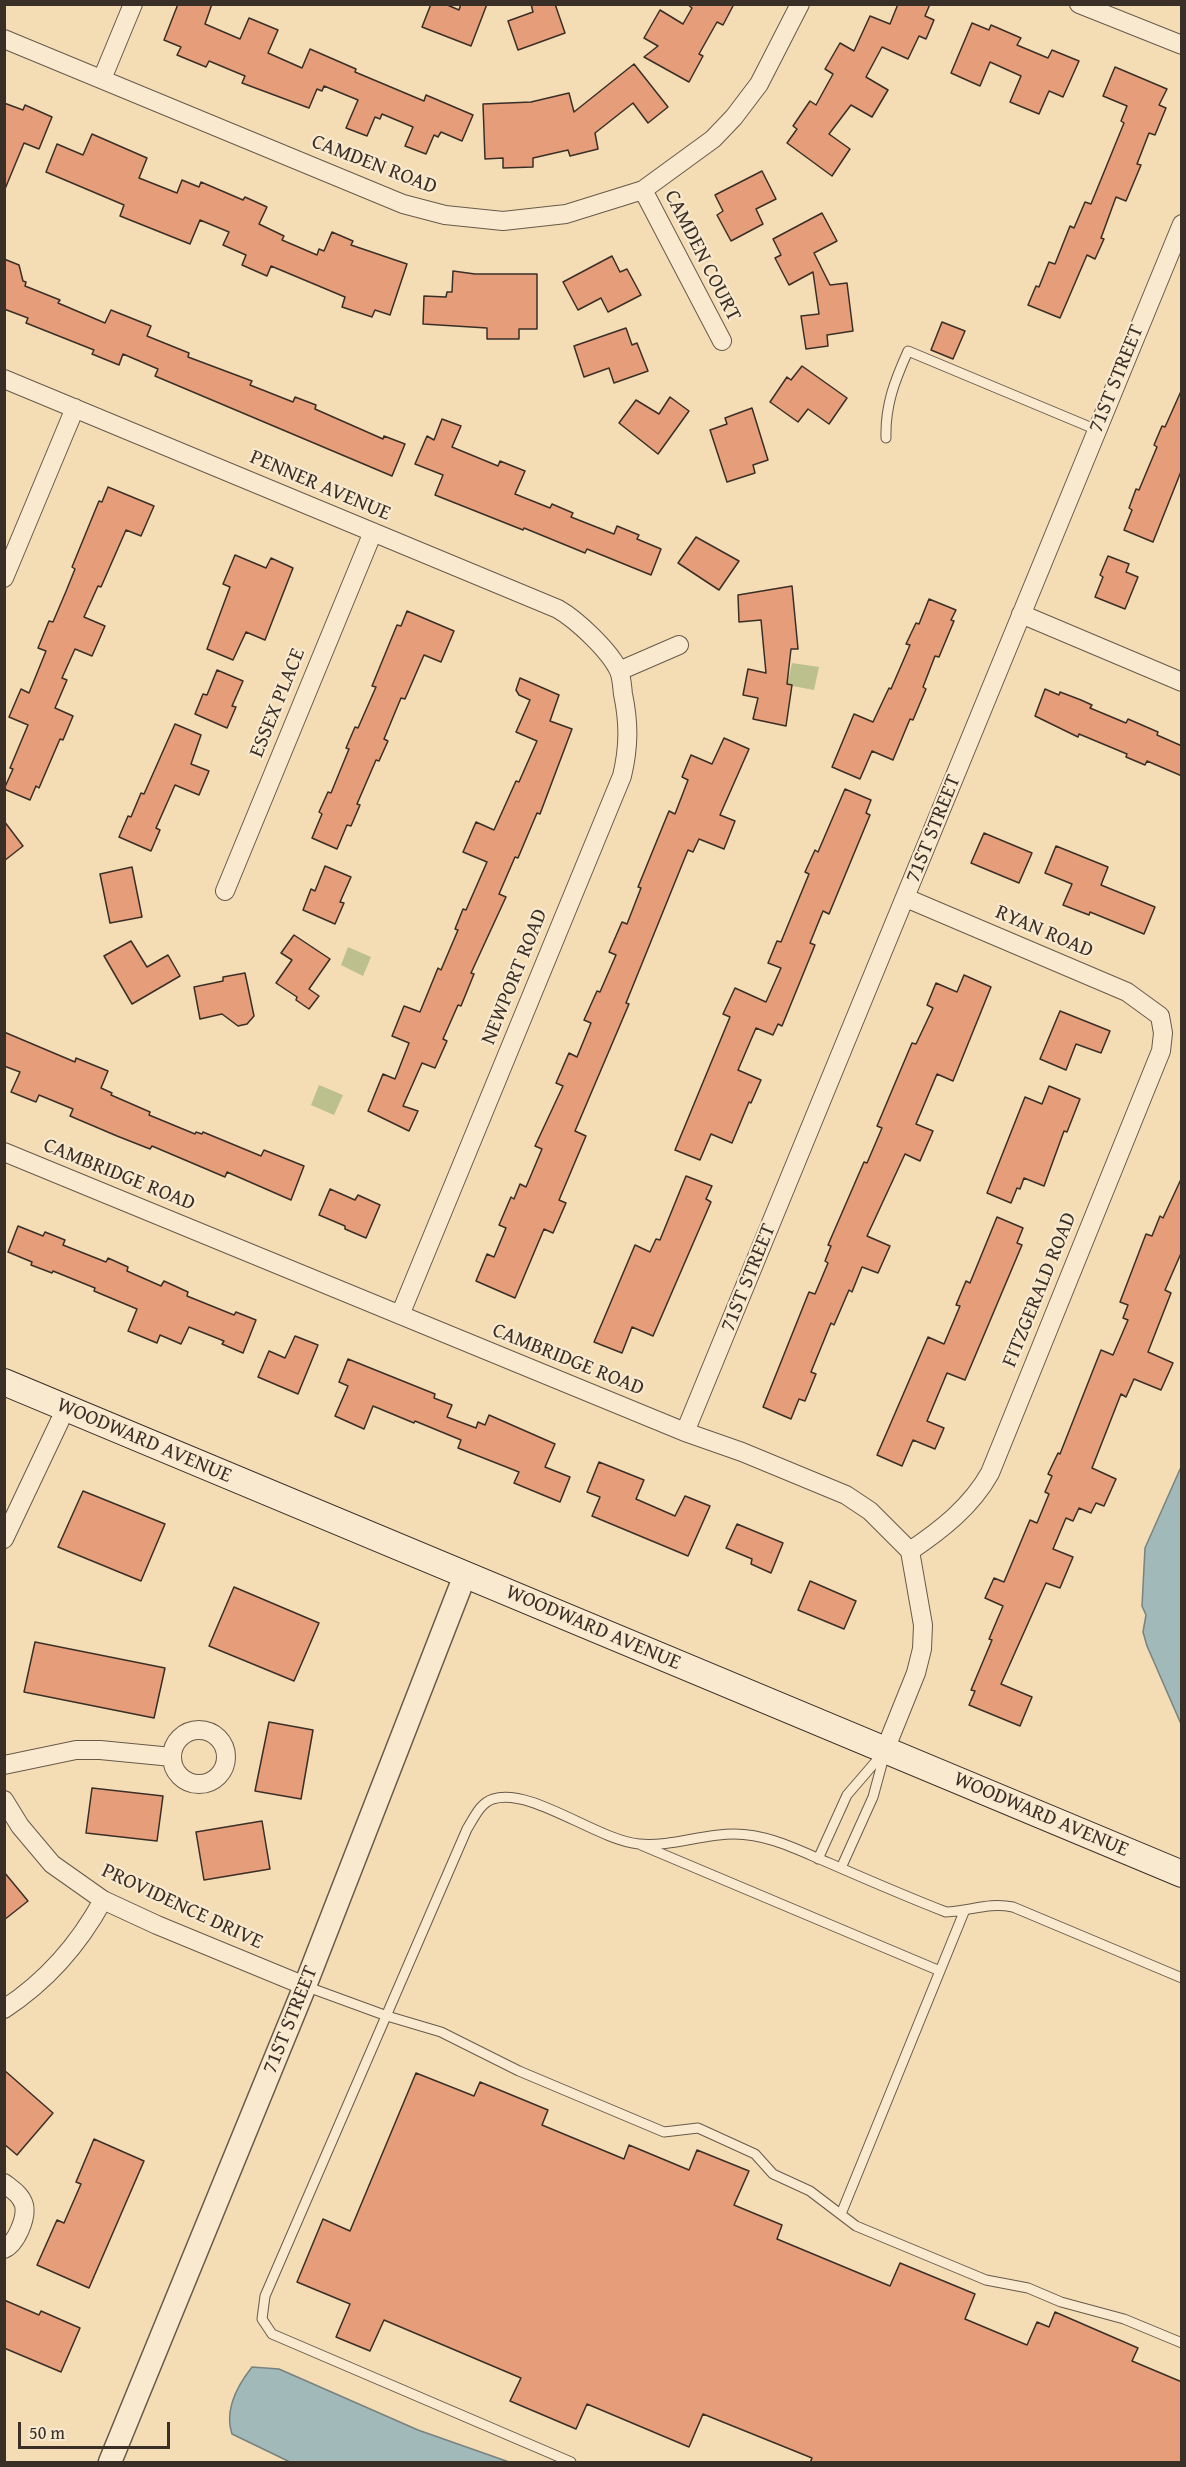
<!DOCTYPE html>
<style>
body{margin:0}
#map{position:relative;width:1186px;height:2467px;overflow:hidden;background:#f4ddb5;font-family:"Gentium Book Plus",serif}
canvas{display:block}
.frame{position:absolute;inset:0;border:6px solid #3a2f27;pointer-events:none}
.scale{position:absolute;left:18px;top:2422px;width:152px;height:27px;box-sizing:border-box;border:3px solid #3a2f27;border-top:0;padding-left:8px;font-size:18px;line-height:21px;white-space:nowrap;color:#3a2f27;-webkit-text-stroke:4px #f8e9cf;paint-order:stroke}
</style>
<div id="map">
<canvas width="1186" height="2467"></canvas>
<div class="frame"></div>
<div class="scale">50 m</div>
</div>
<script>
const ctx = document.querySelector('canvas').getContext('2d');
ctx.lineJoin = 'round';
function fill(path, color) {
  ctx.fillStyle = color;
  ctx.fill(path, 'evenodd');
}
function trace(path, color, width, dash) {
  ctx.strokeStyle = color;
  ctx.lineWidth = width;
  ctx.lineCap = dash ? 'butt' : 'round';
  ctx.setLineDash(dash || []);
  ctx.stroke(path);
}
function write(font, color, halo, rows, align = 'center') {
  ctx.font = font + ' "Gentium Book Plus",serif';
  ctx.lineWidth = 4.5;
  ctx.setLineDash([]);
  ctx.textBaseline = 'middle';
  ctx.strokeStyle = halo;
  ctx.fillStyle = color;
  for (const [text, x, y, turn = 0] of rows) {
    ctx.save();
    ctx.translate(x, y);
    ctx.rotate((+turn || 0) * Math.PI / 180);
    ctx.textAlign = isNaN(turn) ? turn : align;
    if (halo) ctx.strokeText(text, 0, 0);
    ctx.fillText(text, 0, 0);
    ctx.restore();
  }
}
fill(new Path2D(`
 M792,663L819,667L814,690L787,685Z
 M348,947L371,957L363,976L341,965Z
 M319,1085L343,1095L334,1115L311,1105Z`), '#bcc08c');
const water = new Path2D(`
 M1181,1467V1724L1147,1646L1143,1632L1146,1615L1142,1606L1145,1548Z
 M252,2367L279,2369L418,2430L509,2462H290L232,2434C224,2410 237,2386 252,2367Z`);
fill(water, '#a1b9b9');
trace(water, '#78827f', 1.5);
const building = new Path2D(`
 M178,4H212L205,24L240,39L249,18L278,30L268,53L302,68L310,49L356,69L355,72L424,101L426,95L473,115L462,141L441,132L438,137L434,135L426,154L405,146L413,127L382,114L380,119L375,117L367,136L346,128L358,100L324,86L322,91L317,89L309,108L242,83L245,76L209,61L206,67L177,55L181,47L164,40Z
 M431,4H445L459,10L461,4H487L471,46L422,27Z
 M531,4H555L565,33L518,50L508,21L533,12Z
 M687,4H734L723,25L717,22L699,54L703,56L689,82L644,57L658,46L644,38L660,10L683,24L692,8Z
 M898,4H930L925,16L934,20L926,39L919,36L908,59L882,47L866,77L888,90L872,117L851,105L829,134L850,149L832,176L787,143L797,129L793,126L810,101L816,105L833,74L825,69L840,43L854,51L870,16L890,24Z
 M972,23L989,30L991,25L1021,38L1017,45L1048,58L1052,50L1079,61L1063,97L1049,91L1039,114L1010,102L1021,76L990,62L980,86L951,73Z
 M634,64L668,107L648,123L633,103L595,133L598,149L570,156L568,150L533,158V167L503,168V158L485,159L483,104L531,102L569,93L574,112Z
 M1115,67L1167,89L1159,105L1166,108L1155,135L1149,133L1137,164L1141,165L1126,201L1116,197L1101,238L1104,239L1095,259L1087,255L1060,318L1028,305L1036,286L1039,287L1049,262L1055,264L1070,226L1074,228L1085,202L1091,204L1124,123L1121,121L1127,106L1103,96Z
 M4,103L23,110L25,105L52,117L39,149L24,143L5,189Z
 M92,134L147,158L139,178L177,193L182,180L199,187L201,182L243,200L245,197L267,207L259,224L284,236L282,240L317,255L319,249L324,251L332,232L353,241L351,245L407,264L390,315L375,310L372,317L342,307L345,297L271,266L267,276L242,265L246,255L223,245L229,232L200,220L190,244L120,216L124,205L46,172L57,144L83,155Z
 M762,171L776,199L756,209L763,224L731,241L717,215L723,211L715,195Z
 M822,213L837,241L814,253L830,285L847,283L853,331L827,335L828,346L806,349L801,316L819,314L813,272L789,285L775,258L781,255L773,239Z
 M612,256L620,272L627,269L641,295L608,312L601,298L578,310L563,282Z
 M4,259L19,265L23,281L26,282L25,286L60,300L58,303L105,323L111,310L151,326L147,336L189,353L188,357L252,381L250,385L293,402L295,397L316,405L315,409L383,439L384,436L405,444L392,476L155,376L158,369L123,354L119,365L92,354L94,350L26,323L28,318L4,309Z
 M453,271L475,274H537V329H519V339H487V328L423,324L424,296L446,297L447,292H452Z
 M942,322L965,331L953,359L931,350Z
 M626,328L632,345L637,343L648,371L614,383L609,368L584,377L574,346Z
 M802,366L847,398L829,424L808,409L798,422L770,402L787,377L791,380Z
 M1182,389V469L1153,542L1124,530L1132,510L1129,508L1136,489L1139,490L1157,447L1154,445L1162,426L1165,427Z
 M670,397L689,411L658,454L619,423L636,400L659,414Z
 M752,408L768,460L753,465L755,473L727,482L710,430L727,424L725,418Z
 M442,419L461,426L452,447L498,466L500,461L525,471L515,494L550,508L552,504L573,513L571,517L614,534L617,526L639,535L637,539L661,549L651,575L587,549L585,553L524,528L523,530L435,495L443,475L415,464L427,436L434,440Z
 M108,487L154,506L141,536L126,530L101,587L98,586L84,617L105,626L92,656L75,649L62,678L67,680L55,708L73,716L63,740L60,739L39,788L36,786L30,800L4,789L13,769L10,768L28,725L9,717L21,689L29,693L46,651L38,648L49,621L53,622L67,589L75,569L72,567L99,501L102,502Z
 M696,537L739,561L719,590L678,563Z
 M235,555L266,568L271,558L293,568L265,640L246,632L233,660L207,649L230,587L223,584Z
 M1108,556L1129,564L1126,572L1138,577L1125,609L1095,597L1103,577L1100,575Z
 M792,586L798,649H791L787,684L792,685L786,726L753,719L758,698L743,695L748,669L766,673L761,620L739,622L738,595Z
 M929,599L956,610L951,620L954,621L939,657L935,656L923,687L926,689L913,720L910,719L893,760L872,751L860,779L832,767L854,714L873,722L889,688L891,689L910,645L906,644L916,623L919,624Z
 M407,611L454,631L441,662L424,655L405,699L401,698L384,739L388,741L379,761L376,760L357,804L360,805L351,826L347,825L337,849L312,838L322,814L319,812L328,792L331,793L349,749L346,748L355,727L358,728L376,687L372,686L397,625L401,626Z
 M217,670L243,681L232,706L236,707L227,728L195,714L203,694L207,695Z
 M520,678L559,695L550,721L572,729L540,814L537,813L518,858L515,857L499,894L506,897L471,973L474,974L461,1006L458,1005L443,1039L447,1041L435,1068L422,1063L403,1106L418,1111L409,1131L368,1111L383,1074L395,1079L409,1043L392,1036L404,1006L420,1012L438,968L441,970L458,930L455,929L463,909L466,910L487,862L463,852L476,822L494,830L516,781L519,782L537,741L516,732L530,700L519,695L516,690Z
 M1045,689L1059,695L1060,692L1081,700L1092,705L1090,708L1126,723L1128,719L1158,732L1157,735L1182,746V776L1147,761L1145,765L1126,757L1127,754L1079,734L1078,737L1035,716Z
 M175,724L201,735L191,764L209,771L199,795L175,785L156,828L160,830L151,851L119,837L128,816L131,817L141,793L144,794Z
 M724,738L749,749L720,815L735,821L724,849L699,839L693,852L688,850L626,1003L629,1004L575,1131L586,1136L559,1200L566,1203L553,1233L544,1229L515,1298L476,1281L487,1254L494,1257L506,1228L499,1225L511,1197L514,1199L520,1184L526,1187L542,1149L535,1146L563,1086L556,1083L569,1053L577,1057L591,1023L584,1020L597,991L600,992L616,955L609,952L622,922L627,924L641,888L638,887L669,811L675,814L688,780L682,777L691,755L712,764Z
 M845,789L871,800L866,813L870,815L829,914L823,911L810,943L815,945L782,1026L778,1024L773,1035L756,1028L738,1070L761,1080L751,1103L749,1102L732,1143L711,1134L700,1160L675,1150L730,1017L723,1014L735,988L766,1002L781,968L768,963L777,941L781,942L809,874L805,872L815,850L818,852Z
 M4,821L23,846L4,861Z
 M984,833L1032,853L1019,883L971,863Z
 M1056,846L1108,867L1101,885L1155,907L1144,934L1090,912L1089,915L1063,905L1072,884L1045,873Z
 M325,866L351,877L340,902L344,903L335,924L303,910L311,889L315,891Z
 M132,867L142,917L110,923L100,874Z
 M294,935L330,959L309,989L319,996L309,1009L296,1000L297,997L276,983L292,960L281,953Z
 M131,941L147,967L168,955L180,976L132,1004L104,956Z
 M245,973L254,1016L247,1024L238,1026L222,1014L200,1019L194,987L223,981V977Z
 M964,975L991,987L953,1081L937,1074L916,1124L933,1131L920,1161L905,1154L867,1236L890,1246L878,1273L862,1267L852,1292L849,1290L834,1325L831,1323L811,1372L816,1374L805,1401L799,1399L791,1419L763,1407L809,1292L815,1294L828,1263L825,1261L831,1246L828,1245L864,1162L867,1163L882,1128L877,1126L912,1043L916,1044L933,1008L927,1005L936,983L957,992Z
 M1060,1011L1110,1031L1101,1053L1076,1044L1066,1070L1040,1059Z
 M4,1032L75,1062L76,1058L108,1071L101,1088L112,1093L111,1095L150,1112L149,1115L195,1134L196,1132L202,1134L203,1132L261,1156L264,1150L304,1166L291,1200L227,1172L225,1177L152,1146L150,1149L117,1136L70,1116L73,1109L39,1095L36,1102L11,1092L20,1072L4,1066Z
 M1049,1086L1080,1099L1067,1132L1064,1131L1044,1186L1024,1178L1020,1189L1017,1188L1011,1203L987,1193L1025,1097L1042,1104Z
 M686,1176L712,1186L706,1199L711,1202L653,1336L632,1327L622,1353L594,1342L635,1245L650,1252L656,1239L660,1240Z
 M1182,1177V1251L1165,1290L1171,1293L1148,1352L1173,1363L1161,1390L1134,1379L1126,1397L1121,1394L1092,1468L1116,1479L1104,1506L1096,1503L1091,1513L1079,1508L1073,1521L1066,1518L1053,1549L1073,1557L1060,1588L1046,1583L1001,1684L1032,1697L1020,1726L969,1705L975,1691L971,1690L992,1640L989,1639L1003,1606L985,1598L994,1578L1004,1582L1030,1520L1037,1523L1049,1494L1045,1492L1052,1476L1048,1474L1058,1453L1060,1454L1101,1350L1113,1355L1128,1320L1123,1318L1128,1305L1120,1302L1146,1234L1152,1236L1160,1216L1163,1218Z
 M330,1189L355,1200L358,1195L380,1205L366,1238L345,1229V1226L319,1215Z
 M997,1217L1023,1228L1017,1243L1022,1245L965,1380L947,1373L927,1421L944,1428L935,1449L913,1440L902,1466L877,1455L928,1337L944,1344L960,1306L956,1305L966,1281L970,1283Z
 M18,1226L43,1236L45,1232L65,1240L63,1245L106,1262L108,1258L128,1267L127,1271L161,1286L164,1281L188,1292L187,1296L234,1315L236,1312L256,1320L243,1353L222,1344L224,1341L189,1327L181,1344L160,1335L157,1343L128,1331L137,1309L94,1291L95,1288L53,1271L52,1273L31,1265L32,1262L8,1252Z
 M295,1336L318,1345L298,1394L258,1377L269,1351L285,1358Z
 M348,1359L435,1394L434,1398L452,1405L447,1417L476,1428L478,1422L485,1425L489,1415L555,1444L545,1467L570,1477L560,1502L514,1483L519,1472L458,1448L461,1440L415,1421L414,1423L373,1406L364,1429L335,1416L348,1386L339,1382Z
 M599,1462L644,1480L636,1499L675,1516L685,1496L710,1506L688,1556L592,1516L600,1497L587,1492Z
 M83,1491L165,1524L141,1581L58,1547Z
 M737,1524L783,1543L771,1573L751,1564L752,1559L726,1548Z
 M810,1581L856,1601L844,1629L798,1610Z
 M234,1587L319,1623L294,1681L209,1646Z
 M35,1642L165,1668L154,1718L24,1692Z
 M269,1722L313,1730L301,1799L255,1791Z
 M92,1788L163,1796L157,1841L86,1833Z
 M262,1821L270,1869L204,1880L196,1832Z
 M4,1872L28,1901L4,1920Z
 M4,2070L53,2113L17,2155L4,2144Z
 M416,2073L474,2096L480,2082L548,2110L542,2125L624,2159L629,2145L689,2170L697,2150L749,2171L734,2205L782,2225L777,2239L890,2286L900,2263L975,2294L965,2319L1027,2345L1037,2322L1049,2327L1055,2312L1138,2348L1132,2361L1182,2382V2463H810L812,2458L703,2414L689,2447L587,2404L576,2429L510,2401L521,2378L384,2320L370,2351L336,2337L350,2304L297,2282L323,2219L350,2231Z
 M94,2139L144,2161L89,2288L37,2265L57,2220L64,2223L81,2184L76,2182Z
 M4,2300L39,2315L41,2311L80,2328L61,2372L4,2348Z`);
fill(building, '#e69e7a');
trace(building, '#3a2f27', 1.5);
const service = new Path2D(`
 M886,438C885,405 895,380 908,351L1097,430
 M641,1845L940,1971
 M818,1859L847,1795L884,1752
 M841,1868L873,1797L885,1753
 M305,1986L387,2016L441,2032L519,2071L664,2132L698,2128L755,2154L773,2174L810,2191L856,2226L986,2280L1028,2288L1061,2302L1124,2319L1182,2343
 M841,2214L964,1912
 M571,2462L272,2334L262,2319L265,2296L467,1829C474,1818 480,1803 493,1799C531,1787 597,1840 639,1844C671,1847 702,1834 734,1834C768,1834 798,1850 829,1863C868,1880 907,1897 946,1912C971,1911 988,1902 1013,1907L1182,1978`);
const minor = new Path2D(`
 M1079,4L1182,45
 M4,39L403,204L445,215L503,221L566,214L643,190L713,139L734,117L759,84L800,4
 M102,79L133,4
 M643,190L722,341
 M4,379L558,609C577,620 610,651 619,671C622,678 622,687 623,694C629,723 629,747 622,776L400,1315
 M4,578L75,408
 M1021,614L1182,682
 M619,671L679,645
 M225,891L373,532
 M906,898L1127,992L1160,1016L1163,1033L1161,1051L990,1473C971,1507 941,1530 910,1551
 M4,1152L685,1432L742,1452L846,1495L870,1511L910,1551L923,1625L922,1649L916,1673L885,1750
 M685,1432L1182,224
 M4,1539L66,1408
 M172 1757a27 27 0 1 1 54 0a27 27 0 1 1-54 0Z
 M4,1765L76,1750H100L172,1757
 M4,1800L20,1826L52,1864L103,1900L157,1925L305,1986
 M4,2009C47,1981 79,1944 103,1900
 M4,2183C13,2190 21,2195 24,2205C27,2218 16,2244 4,2249`);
const tertiary = new Path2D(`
 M110,2462L305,1986L465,1575`);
const secondary = new Path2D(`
 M4,1382L1182,1874`);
trace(service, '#685a4a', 11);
trace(minor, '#685a4a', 20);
trace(tertiary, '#685a4a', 25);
trace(secondary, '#3a2f27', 28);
trace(service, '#f8e9cf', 9);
trace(minor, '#f8e9cf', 18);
trace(tertiary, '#f8e9cf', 22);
trace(secondary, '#f8e9cf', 26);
write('21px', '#3a2f27', '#f8e9cf', [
 ["CAMDEN ROAD",374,165,21],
 ["CAMDEN COURT",702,256,63],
 ["71ST STREET",1117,379,-68],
 ["PENNER AVENUE",320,486,23],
 ["ESSEX PLACE",278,703,-68],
 ["71ST STREET",934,829,-68],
 ["RYAN ROAD",1044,932,23],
 ["NEWPORT ROAD",515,977,-68],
 ["CAMBRIDGE ROAD",119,1175,22],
 ["71ST STREET",749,1278,-68],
 ["FITZGERALD ROAD",1040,1290,-68],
 ["CAMBRIDGE ROAD",568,1360,22],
 ["WOODWARD AVENUE",144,1441,23],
 ["WOODWARD AVENUE",593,1628,23],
 ["WOODWARD AVENUE",1041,1815,23],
 ["PROVIDENCE DRIVE",182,1907,25],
 ["71ST STREET",291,2020,-68]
]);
</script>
